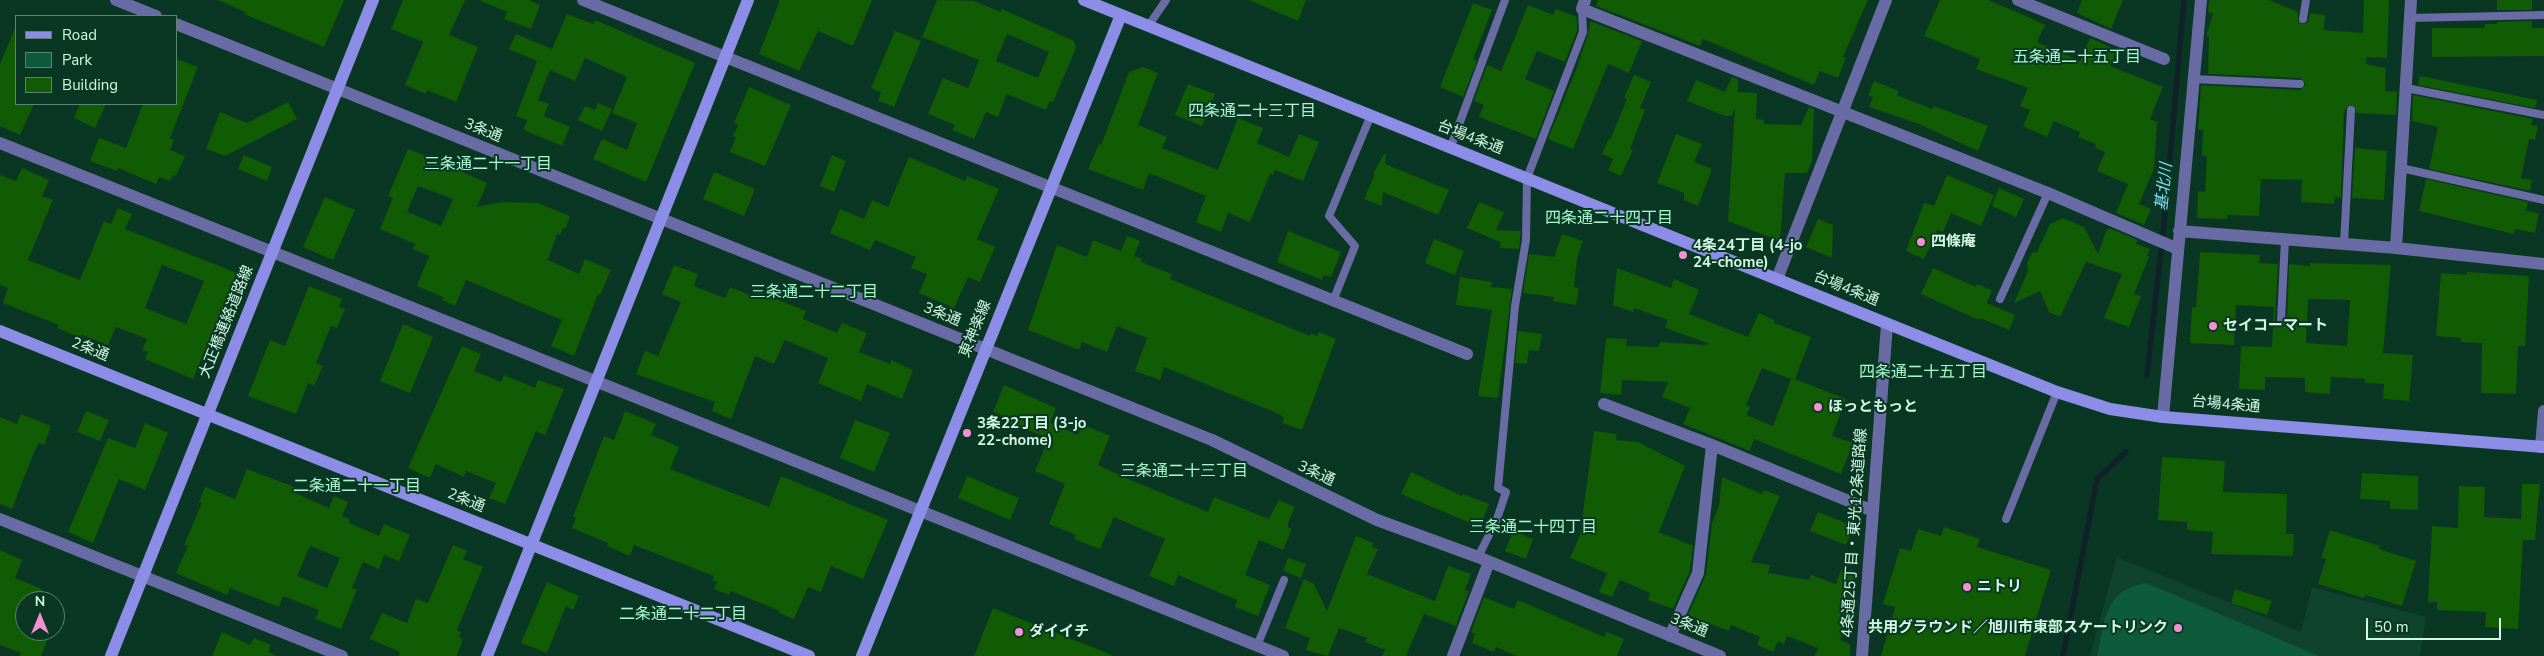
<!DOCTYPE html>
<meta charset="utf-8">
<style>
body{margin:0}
#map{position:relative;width:2544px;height:656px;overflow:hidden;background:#0a3724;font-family:"Nunito Sans",sans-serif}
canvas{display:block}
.legend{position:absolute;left:15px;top:15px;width:162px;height:90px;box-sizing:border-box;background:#0a3724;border:1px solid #5a8470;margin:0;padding:6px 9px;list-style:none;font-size:15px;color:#d2f8e3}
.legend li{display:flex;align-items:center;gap:10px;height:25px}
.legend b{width:25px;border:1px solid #5a8470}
.north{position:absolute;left:15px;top:591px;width:50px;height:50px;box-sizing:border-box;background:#0a3724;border:1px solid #5a8470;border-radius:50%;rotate:0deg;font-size:14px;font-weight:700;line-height:20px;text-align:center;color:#d2f8e3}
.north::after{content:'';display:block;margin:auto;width:18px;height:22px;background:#f591d2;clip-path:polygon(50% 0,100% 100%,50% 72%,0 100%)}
.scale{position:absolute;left:2366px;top:618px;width:135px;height:22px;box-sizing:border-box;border:2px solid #d2f8e3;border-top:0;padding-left:6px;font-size:15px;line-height:18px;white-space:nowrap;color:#d2f8e3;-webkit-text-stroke:4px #0a3724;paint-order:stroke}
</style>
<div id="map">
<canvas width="2544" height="656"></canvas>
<ul class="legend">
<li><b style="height:6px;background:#8b8de7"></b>Road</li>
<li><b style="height:14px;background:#0e5a3c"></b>Park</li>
<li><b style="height:14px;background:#105b03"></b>Building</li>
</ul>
<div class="north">N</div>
<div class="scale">50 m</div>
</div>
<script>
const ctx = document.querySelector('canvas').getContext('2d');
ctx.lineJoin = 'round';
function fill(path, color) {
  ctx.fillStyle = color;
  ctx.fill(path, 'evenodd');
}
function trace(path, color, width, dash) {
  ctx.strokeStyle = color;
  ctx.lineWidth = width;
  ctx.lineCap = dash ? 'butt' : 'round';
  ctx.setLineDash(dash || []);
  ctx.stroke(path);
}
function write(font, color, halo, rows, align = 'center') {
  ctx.font = font + ' "Nunito Sans","Noto Sans JP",sans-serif';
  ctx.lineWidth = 4;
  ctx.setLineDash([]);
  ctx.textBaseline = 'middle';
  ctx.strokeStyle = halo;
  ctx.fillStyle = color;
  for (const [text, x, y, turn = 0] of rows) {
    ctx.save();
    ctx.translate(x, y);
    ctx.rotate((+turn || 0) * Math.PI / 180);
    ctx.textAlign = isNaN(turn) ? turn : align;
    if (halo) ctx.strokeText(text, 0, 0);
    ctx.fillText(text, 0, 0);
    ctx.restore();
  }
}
fill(new Path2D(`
 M2117,557L2301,632L2312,587L2426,617L2420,656H2090Z`), '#10432e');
fill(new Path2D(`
 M2146,583L2319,656H2097C2106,620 2103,591 2146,583Z`), '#0e5a3c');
trace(new Path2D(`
 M2147,375L2164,225L2184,0
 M2063,656L2097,479L2126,452`), '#102228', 5.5);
fill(new Path2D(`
 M218,0H344L324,47L244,14L245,12Z
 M403,0H465L449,35L478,47L456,102L427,90L426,94L405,85L423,42L391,29Z
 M479,0H529L540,5L531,29L504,19L507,12Z
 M780,0H872L853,46L818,31L799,71L759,54Z
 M937,0L974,1L1001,12L1002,9L1074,41L1076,48L1053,102L1050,101L1046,110L1007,94L998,117L986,112L974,139L952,130L955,125L928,114L943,78L968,88L979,60L922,37ZM1007,34L1049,52L1038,78L996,61Z
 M1249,0H1306L1298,21Z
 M1598,0H1868L1843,57L1846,58L1838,78L1820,71L1814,85L1703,39L1700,46L1596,6Z
 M1940,0H1988L2028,17L2045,25L2037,42L2080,61L2090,38L2117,50L2110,66L2163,87L2150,119L2157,122L2154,169L2139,204L2151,209L2144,225L2116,213L2128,184L2097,171L2105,152L2095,148L2096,144L2078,137L2080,132L2054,121L2047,137L2023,126L2030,110L2020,106L2028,88L1976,69L1980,59L1924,36Z
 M2082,0H2123L2111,29L2077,13Z
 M2209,0H2269L2298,12V21L2302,24L2308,22L2310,13L2325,15L2324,30L2363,33L2364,0H2389L2387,58L2367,57L2366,64L2386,68L2385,91L2397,92L2396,115L2356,113L2354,106L2347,107L2344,112L2341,198L2335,197L2334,204L2301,202L2302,180L2261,179L2259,216L2227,215V219L2197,218L2198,191L2205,192L2207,156H2202L2203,130H2198L2201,85L2300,90L2306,85L2300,78L2208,74L2209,37L2206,36L2213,14L2208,12Z
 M2497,0H2532V10H2497Z
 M1473,3L1492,10L1473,59L1477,61L1463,97L1440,87Z
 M1528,5L1553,15L1556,9L1577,17V31L1565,62L1537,51L1525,79L1554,91L1536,139L1479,117L1484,105L1474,101L1487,65L1501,71Z
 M567,14L593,24L595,20L695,63L646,182L593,159L602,139L627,150L637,123L612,113L627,77L585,58L575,81L550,70L538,100L549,104L544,116L570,127L562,146L526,131L524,129L527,120L516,116L537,61L509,49L516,34L552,49Z
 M1590,21L1642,41L1629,73L1608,64L1573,149L1548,139L1577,67L1588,34Z
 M2532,21V28H2544V56L2432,57V28H2485V24H2497V22Z
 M16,26V104H34L20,135L0,126V64Z
 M895,31L921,41L894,107L878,101L881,92L871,88Z
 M176,59L198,67L170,138L174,140L170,150L185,156L176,176L173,175L170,181L159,177L156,184L118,168L117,171L90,161L99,138L126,148L143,104H176Z
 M1143,67L1158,73L1138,125L1167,137L1162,148L1218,170L1238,118L1263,128L1257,143L1289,157L1299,134L1319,142L1303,181L1275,170L1273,175L1270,174L1250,222L1228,213L1221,232L1196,222L1206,196L1149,173L1143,190L1088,169L1099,144L1101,145L1129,72Z
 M1634,75L1651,82L1640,108L1645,110L1630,149L1633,150L1621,176L1608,170L1613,159L1602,154L1608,140H1610L1627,99L1624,98Z
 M2420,76L2537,100L2535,108L2418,85Z
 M1732,77L1738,79V92L1757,93L1756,119L1764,120V124L1801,125L1809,107L1814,109L1812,161L1807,173H1785L1780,241L1728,221L1735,108L1732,116H1725L1687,101L1696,80L1725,92Z
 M1874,81L1899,91L1897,95L1932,109L1934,106L1988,126L1978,151L1919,124L1869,107L1873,97L1868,95Z
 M1188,84L1215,94L1202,126L1175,115Z
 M749,87L791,105L765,166L730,152L736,137L733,136L738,125L734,123Z
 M2413,95L2533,119L2531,125L2538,126L2535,140L2529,139L2521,178L2532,180L2530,191L2429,169L2438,127L2412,121Z
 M288,102L297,119L225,156L206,149L220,112L247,123Z
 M598,103L612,109L602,131L578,120L585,106L595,110Z
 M80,104H106L95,128L74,118Z
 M1676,134L1702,144L1694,162L1712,169L1698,206L1684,200V193L1657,183Z
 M2355,148L2387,151L2384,200L2352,198Z
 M408,149L461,169L460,171L487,183L477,207L502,202L538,203L570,216L566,228H563L560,235L557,234L548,260L579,274L585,259L611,270L600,295L598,294L574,356L551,346L562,320L466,280L455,306L442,300L443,297L417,286L429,256L413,249L415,244L380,229L393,198L388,196ZM418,186L453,199L441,226L407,212Z
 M1384,154H1386L1385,164L1449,190L1438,215L1383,192L1382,206L1364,199L1375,174H1373Z
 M244,155L272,167L267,181L238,169Z
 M832,155L846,161L834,192L820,186Z
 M909,157L965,181L967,176L999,189L977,239L995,247L980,282L968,277L954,308L919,293L927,274L911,268L916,257L875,240L870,250L830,233L840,209L864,219L872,200L888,207Z
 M22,168L49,180L42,196L53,200L28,260L80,280L104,221L111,224L118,208L132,214L125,229L237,273L193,379L145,359L148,352L142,350L147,339L116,327L108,345L82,335L81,338L57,328L59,325L3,303L8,288L0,285V175L16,181ZM162,265L204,281L186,324L145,308Z
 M714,172L755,189L744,216L703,199Z
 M1947,175L1994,195L1981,226L1951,213L1943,232L1937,230L1924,259L1906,251L1924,203L1934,206Z
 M2426,179L2528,202L2526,211L2539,213L2535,233L2515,229L2514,234L2419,211Z
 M1999,188L2024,199L2016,217L1992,206Z
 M325,197L355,210L333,260L303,247Z
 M1479,202L1504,212L1496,230L1521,231L1519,249L1500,248V242L1467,228Z
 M2063,218L2084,227L2098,254L2106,231L2109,228L2138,240L2136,244L2150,249L2147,256L2149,257L2134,294L2141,296L2129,327L2104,318L2122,274L2086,262L2060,317L2049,312L2040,291L2014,303L2028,271L2027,263L2032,253L2037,252L2050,224Z
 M1818,219L1833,225L1832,258L1806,247Z
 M1288,231L1341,252L1331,277L1324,275L1322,280L1277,262Z
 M1562,234L1583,241L1577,259L1574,287L1579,288L1576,305L1553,301L1554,297L1523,293L1529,254L1554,257Z
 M1127,236L1140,241L1134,256L1142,259L1141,262L1172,274L1170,279L1310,336L1311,333L1317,336L1319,332L1336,339L1302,430L1282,423L1284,418L1279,414L1164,367L1160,380L1135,371L1147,338L1117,326L1107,352L1082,342L1079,350L1028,330L1057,245L1087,257L1093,240L1121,251Z
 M1434,239L1464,251L1455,275L1425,263Z
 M2200,252L2260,255L2259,263L2278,264L2275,321L2280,327L2287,321L2289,264L2310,266V263L2391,265L2383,353L2413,355L2409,401L2383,399L2384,384L2365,383V379L2331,377L2330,394L2305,392V378L2265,377V390L2239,389L2241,346L2272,347L2274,307L2236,305L2234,345L2190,343L2192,307L2196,308ZM2308,299L2350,300L2347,346L2306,343Z
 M674,265L698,274L694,286L725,298L730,287L757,298L759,292L806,311L803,319L837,333L842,323L867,333L859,352L890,364L891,360L913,370L902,399L867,384L861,401L818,383L828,358L785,340L774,364L755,356L731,419L712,411L715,402L636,374L645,351L658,356L681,302L662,294Z
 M1617,268L1671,288L1674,279L1699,290L1689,314L1748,337L1759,313L1774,320V323L1811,337L1795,379L1846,399L1832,436L1853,443L1841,474L1754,439L1750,451L1683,424L1690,408L1662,397L1668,382L1622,380L1621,395L1600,393L1606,338L1627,339L1626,346L1658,347L1660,342L1707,345L1708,343L1665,328L1668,320L1634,308L1633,312L1613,305ZM1762,368L1791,379L1773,426L1747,415L1750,407L1746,405Z
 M1933,268L1976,287L1977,284L1992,290L1987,303L2015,315L2009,330L1980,318L1979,320L1921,294Z
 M2467,272L2529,276L2525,346H2518L2516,394L2481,393L2482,343L2461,342V338L2436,336L2441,273L2467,275Z
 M1460,277L1492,282L1491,287L1512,289L1498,398L1478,396L1492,310L1456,305Z
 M309,286L342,299L339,307L345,309L337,328L331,326L316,363L323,366L314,386L308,383L296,414L248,396L270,340L285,346Z
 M403,324L433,337L410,393L380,381Z
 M1518,331L1542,334L1539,351L1529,350L1527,364L1515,363Z
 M462,346L481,354L474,371L501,382L504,375L535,388L538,380L564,389L545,435L536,431L505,504L489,498L496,483L466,471L464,477L436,464L430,478L408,468Z
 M1004,385L1056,408L1050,423L1078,435L1082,424L1110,436L1098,465L1126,478L1208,512L1214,497L1269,519L1279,500L1295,507L1288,523V527L1292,529L1283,550L1259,540L1245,575L1270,585L1258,616L1235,607L1237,600L1178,575L1174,586L1149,576L1165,539L1114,517L1100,549L1074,539L1076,535L1049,524L1065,484L1035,471L1049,438L1005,422L1007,418L993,412Z
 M86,411L109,420L100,441L77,432Z
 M625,411L656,424L651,435L679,447L670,469L769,507L781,476L888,520L863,579L831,566L821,592L808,587L794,619L779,613L780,611L731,591L729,595L714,589L717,582L712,580L714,576L634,545L630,556L607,546L608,543L572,528L576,517H573L604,436L614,440Z
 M21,414L51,426L44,445L39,443L34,452L12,509L0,504V417L17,424Z
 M855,420L890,433L874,472L840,458Z
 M145,423L168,433L145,490L119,479L93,543L68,532L108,438L135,448Z
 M1594,431L1617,434L1616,440L1638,442L1685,466L1659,532L1693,546L1690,571L1673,609L1648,600L1650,593L1620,580L1612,597L1599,592L1607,573L1570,558L1580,535Z
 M2162,457L2225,461L2223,492L2287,494L2286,534H2294L2293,556L2211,554L2213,532L2187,530V522L2158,520Z
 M247,469L297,488L295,493L329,508L334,496L348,502L342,516L350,519L349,523L379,536L384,524L410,535L399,561L384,555L379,569L363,562L352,588L357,590L341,629L315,619L319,610L283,596L279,607L230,588L227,595L176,573L188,546L184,545L202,503L199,502L205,487L235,499ZM310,546L340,558L327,588L297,576Z
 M1411,472L1462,496L1463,494L1489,504L1480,527L1401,494Z
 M2362,473L2418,476V510L2390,509V501L2360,499Z
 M967,476L1019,498L1010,520L958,498Z
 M1722,477L1762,494L1764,490L1780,496L1751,562L1770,565L1768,573L1809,580L1811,575L1836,584L1841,570L1855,576L1850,589L1855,591L1851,600L1855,601L1840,640L1850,644V656H1815L1818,648L1787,636L1784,644L1778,641L1773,652L1757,645L1760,637L1731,625L1729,631L1688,615L1706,574L1712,523L1719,506Z
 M2522,484H2540L2535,540H2523L2518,629L2485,627L2486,612L2437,610V602H2428L2432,526L2458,528L2459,486L2485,487L2484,517L2521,519Z
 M1818,512L1854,526L1846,545L1810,531Z
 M1944,527L1980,539L1977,547L2051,570L2025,656H1881L1895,607L1883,604L1900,548L1911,551L1918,529L1941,536Z
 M2330,530L2380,546L2379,549L2416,561L2402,606L2365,595L2364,598L2318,584L2326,559L2321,558Z
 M1513,531L1533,539L1526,559L1505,551Z
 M1356,536L1373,543L1372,547L1378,549L1367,574L1435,601L1448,566L1471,574L1465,590L1469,591L1456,626L1424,614L1406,656H1382L1385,650L1365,642L1367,638L1339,628L1328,656L1306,650L1310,638L1285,628L1304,579L1314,584L1327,611Z
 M453,545L467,551L463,559L483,567L457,630L461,632L459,637L463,639L457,656H399L400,652L370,639L382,613L407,623L416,599L428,603Z
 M0,550L22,560L15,578L42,589L37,601H25V631H51L41,656H19L21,653L0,645Z
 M1288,558L1306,564L1301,578L1283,571Z
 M547,582L579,596L573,610L566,606L547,653L521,643Z
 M2235,589L2272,601L2267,615L2231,603Z
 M1484,597L1514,609L1518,600L1604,637L1607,632L1624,639L1617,656H1516L1496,647L1494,652L1472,643L1475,634L1471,632Z
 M993,608L1112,655V656H974Z
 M222,632L250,645L254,638L271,645L268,652L276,656H212Z`), '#105b03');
trace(new Path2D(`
 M2410,18L2544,15
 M2303,19L2306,0
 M1149,25L1166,0
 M2193,79L2300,84
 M2406,88L2544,115
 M1450,149L1505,0
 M2401,168L2544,200
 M2344,244L2351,110
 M2000,299L2048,193
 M1333,301L1355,246L1329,216L1371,115
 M2281,321L2285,239
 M2006,519L2057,392
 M1478,557L1497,519L1506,492L1498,488L1515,306L1526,240L1527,178L1583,32L1582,9
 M1257,646L1284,580`), '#696ba4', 8);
trace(new Path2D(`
 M116,0L156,16
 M583,0L1467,354
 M1585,0L1582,9L2048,193L2178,249
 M2018,0L2164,59
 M176,24L1212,440L1377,520L1478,557L1720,656
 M0,143L1283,656
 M2179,231L2396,248L2544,264
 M2396,248L2411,0
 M1777,279L1886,0
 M1604,404L1712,445L1873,511
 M2163,417L2201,0
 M2541,447L2544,411
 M0,519L342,656
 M1670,636L1698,573L1712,445
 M1453,656L1489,562
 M1862,656L1887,324`), '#696ba4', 12);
trace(new Path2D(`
 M1084,0L2057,392L2110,409L2163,417L2544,447
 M0,331L809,656
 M111,656L373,0
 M487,656L748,0
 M862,656L1121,15`), '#8b8de7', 12);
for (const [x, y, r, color] of [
 [1921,242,5,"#f591d2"],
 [1683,255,5,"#f591d2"],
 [2213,326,5,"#f591d2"],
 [1818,407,5,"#f591d2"],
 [967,433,5,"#f591d2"],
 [1967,587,5,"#f591d2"],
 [2178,628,5,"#f591d2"],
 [1019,632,5,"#f591d2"]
]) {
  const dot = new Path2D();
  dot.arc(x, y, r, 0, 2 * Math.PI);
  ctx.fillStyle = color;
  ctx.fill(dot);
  trace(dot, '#0a3724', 2);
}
write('15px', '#d2f8e3', '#0a3724', [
 ["3条通",483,131,22],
 ["台場4条通",1470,138,21],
 ["台場4条通",1846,289,22],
 ["3条通",942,315,22],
 ["大正橋連絡道路線",227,322,-68],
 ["東神楽線",976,329,-68],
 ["2条通",90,350,22],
 ["台場4条通",2226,405,5],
 ["3条通",1316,474,25],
 ["2条通",466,501,22],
 ["4条通25丁目・東光12条道路線",1855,533,-86],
 ["3条通",1689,626,22]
]);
write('bold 15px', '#d2f8e3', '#0a3724', [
 ["四條庵",1931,242],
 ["4条24丁目 (4-jo",1693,246],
 ["24-chome)",1693,263],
 ["セイコーマート",2223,326],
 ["ほっともっと",1828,407],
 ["3条22丁目 (3-jo",977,424],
 ["22-chome)",977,441],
 ["ニトリ",1977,587],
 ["共用グラウンド／旭川市東部スケートリンク",2168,628,"right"],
 ["ダイイチ",1029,632]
], 'left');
write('16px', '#a7f7ce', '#0a3724', [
 ["五条通二十五丁目",2077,58],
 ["四条通二十三丁目",1252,112],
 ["三条通二十一丁目",488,165],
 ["四条通二十四丁目",1609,219],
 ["三条通二十二丁目",814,293],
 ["四条通二十五丁目",1923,373],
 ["三条通二十三丁目",1184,472],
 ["二条通二十一丁目",357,487],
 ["三条通二十四丁目",1533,528],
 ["二条通二十二丁目",683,615]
]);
write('italic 16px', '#7fddfc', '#0a3724', [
 ["基北川",2165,187,-84]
]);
</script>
